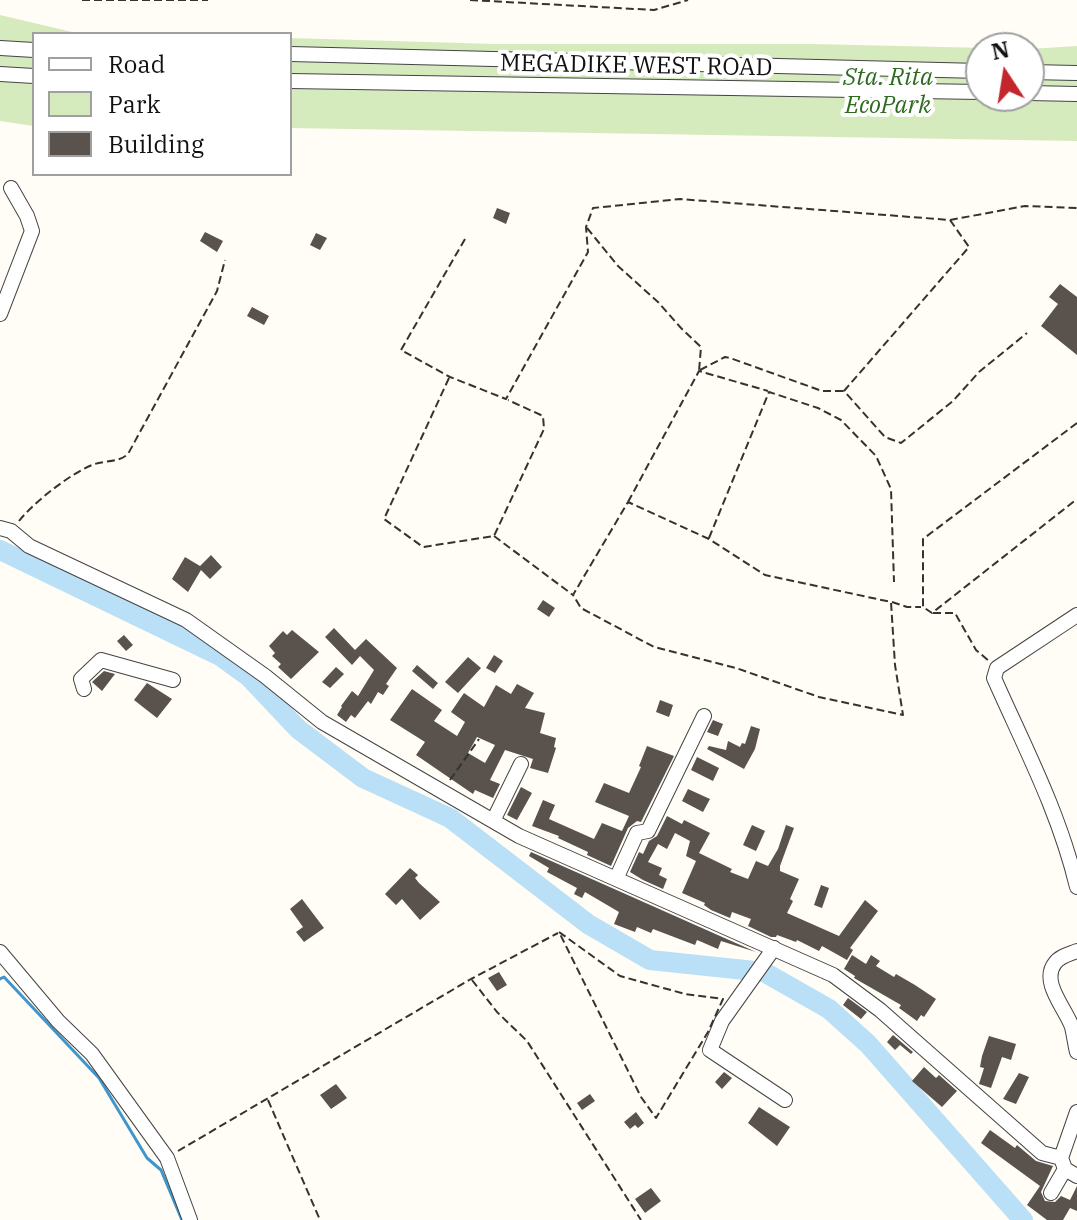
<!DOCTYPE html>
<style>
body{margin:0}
#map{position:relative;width:1077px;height:1220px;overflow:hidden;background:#fffdf5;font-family:"IBM Plex Serif",serif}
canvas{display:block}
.legend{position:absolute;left:32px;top:32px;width:260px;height:144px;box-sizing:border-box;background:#fff;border:2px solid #a0a0a0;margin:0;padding:10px 14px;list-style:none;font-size:24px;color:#111}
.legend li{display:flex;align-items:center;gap:16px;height:40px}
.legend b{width:40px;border:2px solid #a0a0a0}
.north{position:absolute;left:965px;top:32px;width:80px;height:80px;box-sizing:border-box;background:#fff;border:2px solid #a0a0a0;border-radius:50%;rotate:348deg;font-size:22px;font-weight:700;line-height:32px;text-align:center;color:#111}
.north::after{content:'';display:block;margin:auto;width:28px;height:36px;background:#c4262e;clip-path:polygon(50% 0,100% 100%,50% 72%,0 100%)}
</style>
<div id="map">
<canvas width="1077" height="1220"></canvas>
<ul class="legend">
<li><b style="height:10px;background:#fff"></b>Road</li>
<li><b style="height:22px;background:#d5ebbd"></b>Park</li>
<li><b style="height:22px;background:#5a524d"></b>Building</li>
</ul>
<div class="north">N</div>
</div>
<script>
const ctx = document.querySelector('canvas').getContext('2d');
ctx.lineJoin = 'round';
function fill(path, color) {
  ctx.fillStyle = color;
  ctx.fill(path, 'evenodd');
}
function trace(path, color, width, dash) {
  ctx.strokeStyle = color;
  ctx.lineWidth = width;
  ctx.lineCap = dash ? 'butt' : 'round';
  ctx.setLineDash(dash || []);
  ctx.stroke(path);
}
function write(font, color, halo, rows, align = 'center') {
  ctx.font = font + ' "IBM Plex Serif",serif';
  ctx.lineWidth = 8;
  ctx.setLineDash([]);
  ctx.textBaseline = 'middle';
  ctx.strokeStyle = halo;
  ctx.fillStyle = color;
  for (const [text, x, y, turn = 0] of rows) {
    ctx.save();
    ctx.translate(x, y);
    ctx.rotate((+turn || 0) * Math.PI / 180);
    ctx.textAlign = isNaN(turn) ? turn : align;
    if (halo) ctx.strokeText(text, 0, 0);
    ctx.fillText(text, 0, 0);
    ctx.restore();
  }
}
fill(new Path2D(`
 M0,15L72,32L160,34H34V126L0,121Z
 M290,38L495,44H812L987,48H981V96H1029V49L1077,46V141L290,128Z`), '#d5ebbd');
trace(new Path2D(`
 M0,979L4,977L99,1078L147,1158L161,1170L182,1220`), '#3f96cf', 3);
trace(new Path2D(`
 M0,550L220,656L249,677L298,729L363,778L450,818L588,924L650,960L764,972L829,1009L868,1044L1023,1220`), '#b9e0f7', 20);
fill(new Path2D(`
 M497,208L510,213L506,224L493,218Z
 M205,232L223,241L217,252L200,241Z
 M316,233L327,238L320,250L310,245Z
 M1060,284L1077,297V355L1041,326L1058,304L1049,297Z
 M252,307L269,316L264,325L247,316Z
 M211,555L222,567L210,579L201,570L188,592L172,579L185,557L200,566Z
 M543,600L555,608L549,617L537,609Z
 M334,628L355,650L366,639L397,668L386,684L389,686L383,695L378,692L371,704L368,701L355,718L351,715L346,722L337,715L342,707L341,706L352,691L358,696L374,670L360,656L352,665L325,637Z
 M292,630L319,652L291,679L278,667L281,664L272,656L275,653L269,646L283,631L287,635Z
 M124,635L133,645L126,651L117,641Z
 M494,655L503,661L495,673L486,668Z
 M468,657L481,668L458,693L445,682Z
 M417,665L438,683L433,689L412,671Z
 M336,667L344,674L330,688L322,682Z
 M104,671L115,674L102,691L92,682Z
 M147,683L172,699L157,718L134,700Z
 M517,684L534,693L525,708L545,713L540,733L556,738L554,747L556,748L548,773L530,768L533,759L505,750L490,780L500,784L493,798L475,790L473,794L416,755L425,742L390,720L412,689L442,710L434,721L457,736L465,722L451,712L464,693L484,707L496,685L511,694ZM477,737L495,745L485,763L468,753Z
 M660,700L673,705L669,717L656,712Z
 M713,720L723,724L718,736L707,732Z
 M751,726L760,729L755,749L744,769L707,749L709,746L726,750L728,741L740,747L742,743L745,744Z
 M647,746L674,756L641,822L637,821L628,828L611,866L587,855L588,852L558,838L559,836L532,826L543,800L555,805L549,819L594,839L602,823L622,831L629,816L595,802L604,783L629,793L641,767L639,766Z
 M697,757L719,768L713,781L691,770Z
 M521,787L532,793L517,820L507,815Z
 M688,789L710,799L703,812L682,801Z
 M667,816L682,824L684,820L710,833L699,853L732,869L730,872L748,879L756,861L768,866L778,849L786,825L794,828L780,866V871L799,879L790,899L793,901L787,913L839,936L865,900L878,911L850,948L853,950L847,960L822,946L819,951L797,940L796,942L777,935L776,937H771L748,926L751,919L732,912L730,918L711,910L704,905L705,903L682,893L696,861L686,856L690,841L675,833L667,849L658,844L648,862L662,868L659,875L667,879L663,889L643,880L630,872L639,852L643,854L649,841L657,836Z
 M752,825L765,831L756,851L743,845Z
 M531,852L756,952L721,941L718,949L697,940L695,945L653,929L651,933L637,927L635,932L614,924L619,912L585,892L582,898L574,894L577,888L547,872L549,868L529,856Z
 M410,868L418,875L415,878L419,883L440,902L420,920L402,899L396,905L385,894Z
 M821,885L829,888L822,908L814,905Z
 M302,899L324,928L304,942L296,932L303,927L290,909Z
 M852,955L866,964L871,955L880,961L876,966L894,977L896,974L915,985L936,999L924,1017L921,1015L917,1021L899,1008L901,1005L854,978L855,976L844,969Z
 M499,972L507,985L497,991L488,978Z
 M848,998L867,1012L861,1019L843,1005Z
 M893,1035L913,1052L911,1054L900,1045L895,1050L887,1042Z
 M989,1036L1016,1044L1011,1060L1002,1057L991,1088L979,1084L984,1068L980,1067L982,1056Z
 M924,1067L936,1078L939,1075L957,1091L942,1107L912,1081Z
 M724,1072L732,1078L722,1089L715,1082Z
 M1019,1073L1029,1077L1016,1104L1003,1099Z
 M336,1084L347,1098L331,1109L320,1095Z
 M590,1094L595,1101L582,1110L577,1103Z
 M759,1107L790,1127L777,1146L748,1123Z
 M636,1112L644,1123L638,1128L635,1125L630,1129L624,1122Z
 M990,1130L1015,1148L1017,1145L1036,1161L1053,1166L1041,1192L1045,1201L1055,1202L1061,1196L1070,1200L1077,1186V1211L1070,1208L1063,1220H1047L1027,1205L1040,1186L981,1143Z
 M651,1188L661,1201L645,1213L635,1199Z`), '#5a524d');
const minor = new Path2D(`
 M0,48L34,50
 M290,54L981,71
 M1029,72L1077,73
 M0,74L34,76
 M290,81L981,92
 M1029,93L1077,94
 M0,314L32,231L27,216L11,188
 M0,528L11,531L29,546L186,620L265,676L322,722L519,836L833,975L880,1010L1042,1153L1061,1158L1065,1169L1077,1176
 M1077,615L997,668L994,678C1025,748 1059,812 1077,887
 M84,689L81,679L101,660L173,680
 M493,821L521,764
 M616,879L637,833L648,831L704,716
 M774,948L722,1021L710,1050L785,1100
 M1077,951C1070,954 1060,956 1055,963C1040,982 1066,1009 1072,1027C1074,1035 1075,1044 1077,1052
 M0,952L58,1021L92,1054L167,1158L190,1220
 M1061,1158L1077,1112
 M1051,1193L1065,1169`);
trace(minor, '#444', 16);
trace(new Path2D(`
 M82,0H208
 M470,0L654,10L688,0
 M950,220L969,247L844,391L885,437L901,443L953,401L979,372L1027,333
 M587,228L618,266L658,302L681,328L701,347L699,371
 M465,239L401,350L450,377L506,399L588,252L586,227L593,208L680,199L950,220L1025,206L1077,208
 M700,370L725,357L730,358L822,391H844
 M449,378L384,519L423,547L494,536L544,429L543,416L508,400
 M1077,423L923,539V607L932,613L1077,499
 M628,502L699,371L768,391
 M19,521C34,502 70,474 92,465C104,460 118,463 128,454L217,291L225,260
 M494,536L573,595L628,502L709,539L765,575L891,602L895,665L903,715L819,697L736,668L654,647L581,608L573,595
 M709,538L769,392L818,408L841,420L876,456L891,489L894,582
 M892,602L907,607H921
 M933,613H955L976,650L989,661
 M450,780L479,739
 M559,932L620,976L685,994L723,999L708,1032L656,1118L641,1097Z
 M472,980L497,1012L527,1041L641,1220
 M268,1100L320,1220
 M178,1151L471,979L558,933`), '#333', 2, [8, 4]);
trace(minor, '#fff', 14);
write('24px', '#111', '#fff', [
 ["MEGADIKE WEST ROAD",636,66,1]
]);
write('italic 24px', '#2f6b1f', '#fff', [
 ["Sta. Rita",888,78],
 ["EcoPark",888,106]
]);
</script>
